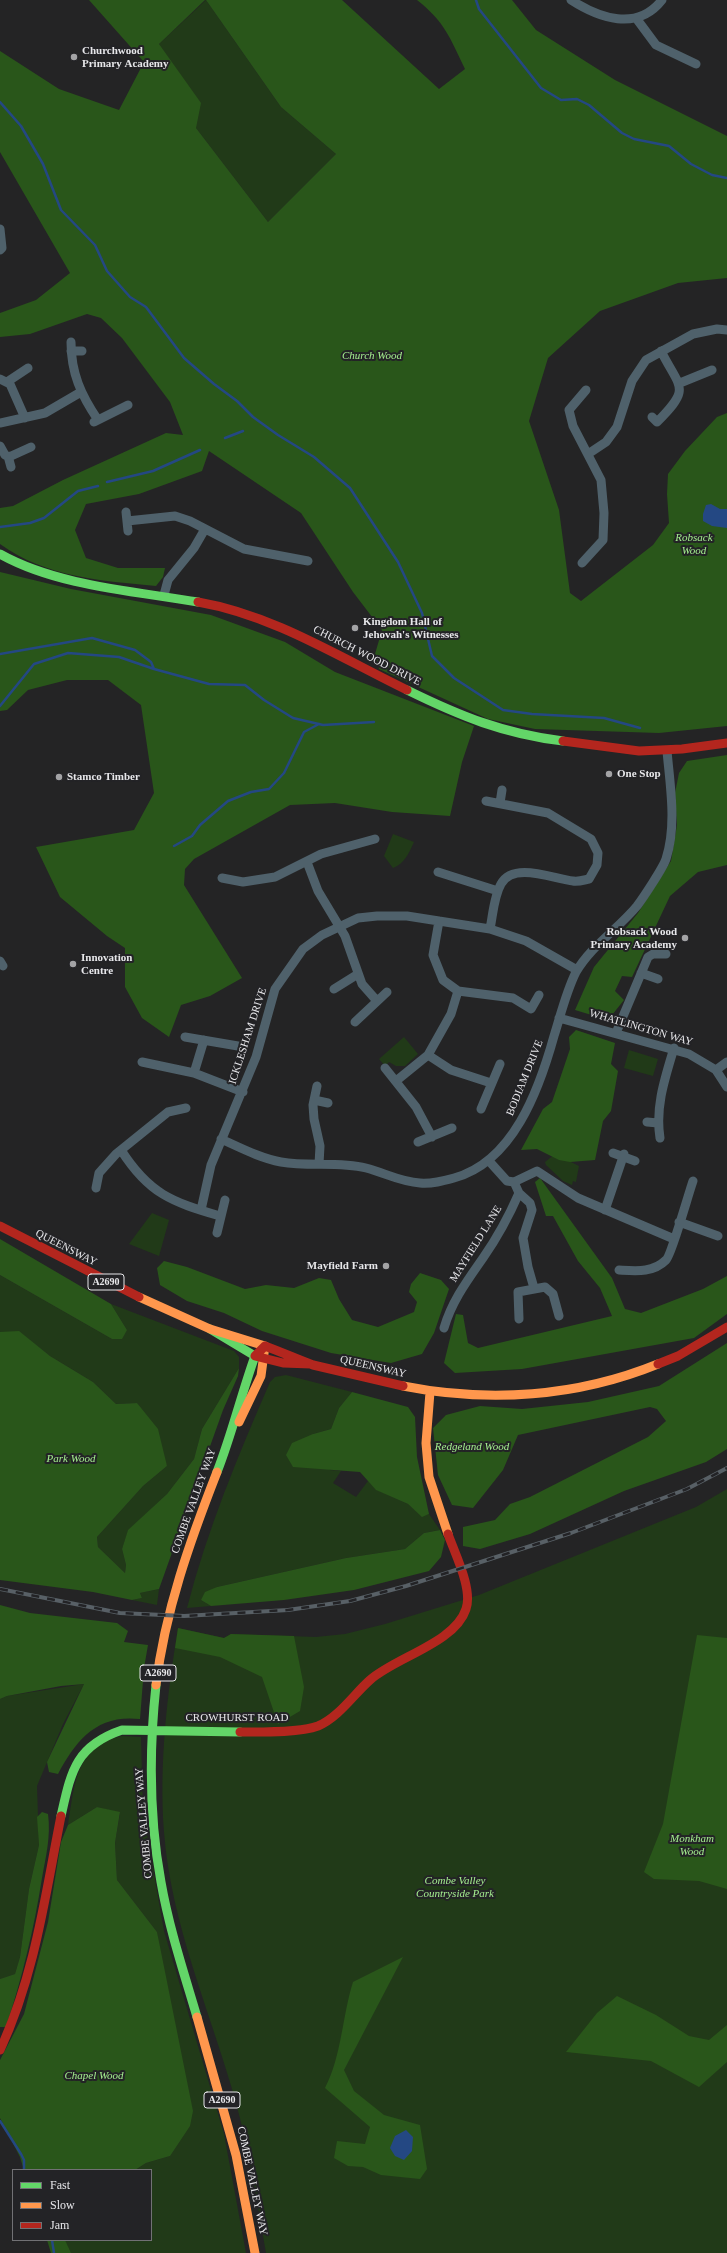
<!DOCTYPE html>
<style>
body{margin:0}
#map{position:relative;width:727px;height:2253px;overflow:hidden;background:#242425;font-family:Georgia,serif}
canvas{display:block}
.legend{position:absolute;left:12px;top:2169px;width:140px;height:72px;box-sizing:border-box;background:#232326;border:1px solid #717174;margin:0;padding:5px 7px;list-style:none;font-size:12px;color:#e7e7ea}
.legend li{display:flex;align-items:center;gap:8px;height:20px}
.legend b{width:20px;border:1px solid #717174}
</style>
<div id="map">
<canvas width="727" height="2253"></canvas>
<ul class="legend">
<li><b style="height:5px;background:#63d668"></b>Fast</li>
<li><b style="height:5px;background:#ff974d"></b>Slow</li>
<li><b style="height:5px;background:#b3261e"></b>Jam</li>
</ul>
</div>
<script>
const ctx = document.querySelector('canvas').getContext('2d');
ctx.lineJoin = 'round';
function fill(path, color) {
  ctx.fillStyle = color;
  ctx.fill(path, 'evenodd');
}
function trace(path, color, width, dash) {
  ctx.strokeStyle = color;
  ctx.lineWidth = width;
  ctx.lineCap = dash ? 'butt' : 'round';
  ctx.setLineDash(dash || []);
  ctx.stroke(path);
}
function write(font, color, halo, rows, align = 'center') {
  ctx.font = font + ' Georgia,serif';
  ctx.lineWidth = 4;
  ctx.setLineDash([]);
  ctx.textBaseline = 'middle';
  ctx.strokeStyle = halo;
  ctx.fillStyle = color;
  for (const [text, x, y, turn = 0] of rows) {
    ctx.save();
    ctx.translate(x, y);
    ctx.rotate((+turn || 0) * Math.PI / 180);
    ctx.textAlign = isNaN(turn) ? turn : align;
    if (halo) ctx.strokeText(text, 0, 0);
    ctx.fillText(text, 0, 0);
    ctx.restore();
  }
}
fill(new Path2D(`
 M206,0L281,107L336,154L268,222L196,128L159,44Z
 M393,834L414,842C409,853 405,863 393,868L384,856Z
 M404,1037L418,1054L405,1066H396L389,1062L385,1066L379,1059Z
 M629,1050L658,1059L653,1076L624,1068Z
 M555,1154L579,1166L576,1182L573,1181L572,1185L563,1181L546,1165L545,1162Z
 M152,1213L169,1220L159,1256L129,1244Z
 M0,1275L112,1339L127,1330L111,1304L234,1351L239,1357V1368L202,1429L194,1459L167,1494L128,1531L122,1549L126,1565L125,1573L98,1547L97,1537L143,1486L167,1466L137,1403L116,1404L93,1382L50,1356L19,1332H0Z
 M286,1375L352,1392L339,1408L331,1429L313,1434L330,1470L341,1471L333,1483L356,1497L368,1481L377,1490L408,1504L422,1516L429,1514L440,1530L424,1533L405,1549L346,1558L217,1587L201,1600L211,1606L187,1608C207,1530 238,1456 270,1382L275,1377Z
 M727,1489V2253H266C257,2201 249,2150 235,2099C210,2011 171,1924 164,1832C159,1764 167,1695 178,1628L224,1638L231,1634L316,1637L345,1634L385,1624L479,1595L696,1507Z
 M159,1589L157,1605L132,1600L142,1598L140,1593Z
 M84,1684L63,1724L37,1786L39,1845L29,1889L20,1957L15,1974L0,1979V1699L7,1696Z
 M122,1736L141,1737L143,1812L164,1931L224,2134L246,2253H71L65,2241L151,2240V2170H135L146,2163L170,2156L157,1932L117,1880L115,1843L120,1813L97,1807L68,1825C75,1784 75,1747 122,1736Z`), '#213a18');
fill(new Path2D(`
 M89,0H205L159,44L201,103L196,128L268,222L336,154L281,107L206,0H342L439,89L465,69C450,38 445,22 417,0H512L536,30L615,80L727,136V278L678,283L600,311L548,358L529,421L559,510L570,593L581,601L653,545L669,523L667,494L668,474L685,451L717,417L727,413V726L659,733L535,729L488,719L379,669L375,654L382,630L353,592L301,513L209,451L202,471L139,494L86,504L75,530L86,558L118,568H165L163,577L156,586C102,581 45,577 0,544V508L13,506L63,480L166,433L183,435L170,402L122,338L101,318L87,314L30,334L0,337V313L36,300L70,273L0,152V51L59,89L119,110L144,62Z
 M0,572L71,589L211,615L285,642L335,672L474,726L462,762L450,816L392,812L335,803L290,805L194,859L185,869L184,885L242,978L210,996L181,1005L169,1037L142,1018L125,987V948L107,936L60,897L36,847L134,830L154,793L141,705L108,680H67L28,690L7,710L0,711Z
 M727,755V865L698,872L670,896L632,977L622,976L615,991L624,1000L608,1020L575,1010L594,967L638,913L671,861L677,825L675,793L679,773L687,761Z
 M576,1030L615,1043L611,1064L618,1071L611,1111L603,1121L595,1160L570,1162L559,1160L537,1149L521,1150L543,1109L552,1102L570,1049L569,1037Z
 M540,1178L612,1278L625,1309L641,1313L703,1289L727,1276V1314L694,1338L522,1369L455,1373L444,1363L456,1314L463,1315L468,1343L478,1348L612,1316L600,1288L578,1261L553,1216H546L535,1182Z
 M0,1239L111,1304L127,1330L122,1339H112L0,1275Z
 M164,1261L187,1267L245,1289L266,1285L294,1288L319,1278L331,1280L339,1299L352,1320L378,1327L414,1312L417,1302L409,1292L411,1284L420,1273L441,1280L449,1289L434,1333L422,1354L391,1363L331,1353L262,1331L224,1313L187,1301L160,1285L157,1268Z
 M19,1331L50,1356L93,1382L116,1404L137,1403L158,1429L167,1466L143,1486L97,1537L98,1547L125,1573L126,1565L122,1549L128,1530L167,1494L194,1459L202,1429L239,1368L238,1376L223,1410L159,1589L140,1593L142,1598L132,1600L93,1592L0,1580V1332Z
 M727,1343V1449L706,1462L624,1491L530,1534L480,1549L463,1546V1527L495,1520L510,1504L530,1497L648,1437L666,1421L657,1409L650,1407L518,1435L503,1470L473,1508L452,1505L438,1475L433,1428L446,1415L480,1406L522,1409L588,1402L659,1386Z
 M352,1392L408,1407L415,1417L417,1457L429,1514L422,1517L408,1504L376,1490L360,1472L293,1467L286,1455L292,1443L313,1434L331,1429L339,1408Z
 M440,1530L445,1540L441,1557L429,1571L354,1590L284,1600L211,1606L201,1600L205,1592L217,1587L346,1558L405,1549L424,1533Z
 M0,1605L30,1613L117,1623L128,1631L124,1642L148,1645L144,1668L140,1719C97,1714 76,1740 58,1774L49,1772L47,1762L84,1684L61,1686L7,1696L0,1699Z
 M178,1628L224,1638L231,1634L294,1636L304,1687L300,1711L278,1724L262,1677L220,1657L175,1648Z
 M697,1635L727,1638V1889L699,1881L654,1879L644,1872L663,1824Z
 M97,1807L120,1812L115,1843L117,1880L157,1932L193,2111L190,2126L170,2156L146,2163L135,2170H24L20,2157L0,2118V2060L24,2014L48,1922L61,1842L68,1825Z
 M42,1812L48,1814C51,1836 46,1856 42,1878C34,1929 22,1978 6,2027H0V1979L15,1974L20,1957L29,1889L39,1845L37,1817Z
 M403,1957L344,2070L354,2091L384,2115L420,2125L427,2169L420,2179L381,2175L363,2167L348,2166L334,2158L337,2141L365,2144L370,2127L325,2088C342,2055 342,2017 353,1982Z
 M617,1996L656,2015L689,2036L709,2040L727,2025V2062L699,2087L651,2061L566,2052L597,2013Z
 M47,2240H65L71,2253H51Z`), '#29561a');
fill(new Path2D(`
 M711,504L720,509H727V528L712,526L703,521V514L706,505Z
 M406,2130L413,2137L412,2151L404,2160L395,2156L390,2148L395,2136Z`), '#244883');
trace(new Path2D(`
 M476,0L479,9L541,88L561,100L577,99L589,105L622,133L634,139L669,146L691,164L712,175L727,178
 M0,102L21,126L43,164L61,210L95,245L107,271L130,297L146,307L184,358L214,384L237,401L253,417L278,435L314,457L350,488L398,562L422,613L432,656L454,678L503,710L532,714L604,718L640,728
 M225,438L243,431
 M107,482L153,471L200,450
 M0,527L30,523L44,518L78,491L98,486
 M0,654L92,638L135,650L151,662L154,669
 M0,706L34,664L68,653L119,657L154,669L209,684L245,685L264,700L293,718L323,725L374,722
 M174,846L192,836L200,825L228,801L251,792L269,789L284,773L304,732L319,724
 M0,2121L21,2154L24,2160V2170
 M52,2240L54,2253`), '#244883', 2.5);
trace(new Path2D(`
 M571,0C599,18 637,32 662,0
 M636,18L656,45L696,64
 M0,229L2,248L0,250
 M71,342C71,373 81,395 98,420
 M71,351H82
 M0,379L10,384L25,418
 M7,382L28,368
 M680,383L712,370
 M652,417L657,422C692,387 680,389 661,351
 M94,422L128,405
 M0,423L45,413L81,392
 M0,446L5,455L9,457L31,447
 M588,454L606,442L617,427L632,381L646,360L693,334L717,329L727,330
 M8,456L11,467
 M126,512L128,531
 M127,521L175,516L190,521L244,549L308,561
 M582,563L603,540L604,513L601,480L573,426L569,410L586,390
 M164,595L168,580L194,548L205,529
 M486,801L548,813L591,839L598,853L597,865L589,879C584,880 578,882 573,881C554,879 513,861 501,884C494,896 493,914 490,929
 M500,803L502,790
 M307,862L318,891L345,936L362,984L377,1001
 M438,872L498,891
 M222,878L243,882L275,877L321,854L375,839
 M439,921L433,955L443,980L458,991L513,998L531,1009L539,995
 M0,961L3,966
 M641,973L658,979
 M334,989L358,974
 M559,1018L689,1054L716,1070L727,1087
 M355,1022L387,992
 M616,1033L648,957L653,954H666
 M185,1037L238,1046
 M428,1055L451,1070L491,1083
 M142,1062L194,1073L243,1092
 M385,1068L416,1107L432,1137
 M716,1070L727,1062
 M194,1073L204,1040
 M396,1081L428,1055L451,1014L458,991
 M317,1086L313,1105L314,1119L320,1146L319,1164
 M314,1100L328,1103
 M481,1109L500,1064
 M647,1122L658,1123
 M660,1138C655,1107 665,1078 674,1048
 M221,1139C241,1148 260,1158 281,1162C309,1167 338,1161 366,1168C385,1173 401,1182 420,1183C432,1184 443,1181 454,1178C513,1162 539,1090 554,1036C561,1014 566,992 576,972C591,946 618,929 637,906C643,898 663,868 666,859C677,825 670,785 667,751
 M418,1142L452,1128
 M121,1150C149,1194 172,1202 220,1216
 M613,1153L635,1161
 M514,1182L537,1171L578,1198L674,1239
 M96,1188L99,1173L116,1154L168,1112L186,1108
 M519,1193L530,1203L532,1210L523,1238L528,1267L534,1288
 M201,1210L211,1165L256,1057L275,989L303,949L322,935L358,918L377,916H407L490,929L526,941L577,970
 M605,1210L624,1154
 M679,1222L718,1236
 M217,1233L225,1200
 M619,1270C636,1271 653,1273 666,1260C671,1256 689,1192 693,1181
 M519,1319L518,1292L545,1287L553,1294L559,1316
 M444,1328C452,1301 467,1281 483,1258C497,1238 509,1216 519,1193L514,1182L507,1181L489,1161`), '#4f616b', 9);
trace(new Path2D(`
 M0,554C57,586 134,591 198,602
 M407,690C460,716 504,734 563,741
 M210,1329L255,1356C241,1395 232,1434 217,1472
 M156,1685C149,1751 149,1817 161,1882C169,1928 184,1973 197,2017
 M61,1816C71,1772 75,1746 122,1730L240,1732`), '#63d668', 9);
trace(new Path2D(`
 M139,1297L210,1329L265,1346L261,1376L239,1422
 M403,1386C489,1403 577,1397 658,1364
 M430,1392L426,1443L429,1477L448,1534
 M156,1685C165,1611 190,1541 217,1472
 M197,2017L236,2155L255,2253`), '#ff974d', 9);
trace(new Path2D(`
 M198,602C273,615 339,657 407,690
 M563,741L639,751L682,749L727,743
 M0,1226L139,1297
 M311,1364L283,1363L255,1356L265,1346C281,1352 297,1359 313,1365L403,1386
 M658,1364L678,1356L727,1327
 M240,1732C260,1732 300,1733 318,1726C339,1717 354,1694 370,1680C396,1657 455,1643 466,1609C473,1589 455,1554 448,1534
 M0,2050C35,1975 45,1896 61,1816`), '#b3261e', 9);
const rail = new Path2D(`
 M0,1589L120,1613L184,1616L288,1610L350,1601L406,1586L571,1533L687,1489L727,1468`);
trace(rail, '#586066', 4);
trace(rail, '#232326', 2.5, [8]);
for (const [x, y, r, color] of [
 [74,57,4,"#a3a3a5"],
 [355,628,4,"#a3a3a5"],
 [609,774,4,"#a3a3a5"],
 [59,777,4,"#a3a3a5"],
 [685,938,4,"#a3a3a5"],
 [73,964,4,"#a3a3a5"],
 [386,1266,4,"#a3a3a5"]
]) {
  const dot = new Path2D();
  dot.arc(x, y, r, 0, 2 * Math.PI);
  ctx.fillStyle = color;
  ctx.fill(dot);
  trace(dot, '#232326', 1.5);
}
for (const [x, y, w] of [
 [106,1282,36],
 [158,1673,36],
 [222,2100,36]
]) {
  const box = new Path2D();
  box.roundRect(x - w / 2, y - 8, w, 16, 3);
  ctx.fillStyle = '#232326';
  ctx.fill(box);
  trace(box, '#e7e7ea', 1);
}
write('bold 10px', '#e7e7ea', null, [
 ["A2690",106,1282],
 ["A2690",158,1673],
 ["A2690",222,2100]
]);
write('bold 11px', '#e7e7ea', '#232326', [
 ["Churchwood",82,51],
 ["Primary Academy",82,64],
 ["Kingdom Hall of",363,622],
 ["Jehovah's Witnesses",363,635],
 ["One Stop",617,774],
 ["Stamco Timber",67,777],
 ["Robsack Wood",677,932,"right"],
 ["Primary Academy",677,945,"right"],
 ["Innovation",81,958],
 ["Centre",81,971],
 ["Mayfield Farm",378,1266,"right"]
], 'left');
write('italic 11px', '#a4ee8f', '#232326', [
 ["Church Wood",372,356],
 ["Robsack",694,538],
 ["Wood",694,551],
 ["Redgeland Wood",472,1447],
 ["Park Wood",71,1459],
 ["Monkham",692,1839],
 ["Wood",692,1852],
 ["Combe Valley",455,1881],
 ["Countryside Park",455,1894],
 ["Chapel Wood",94,2076]
]);
write('11px', '#e7e7ea', '#232326', [
 ["CHURCH WOOD DRIVE",367,656,27],
 ["WHATLINGTON WAY",641,1028,16],
 ["ICKLESHAM DRIVE",248,1036,-72],
 ["BODIAM DRIVE",525,1078,-68],
 ["MAYFIELD LANE",476,1244,-58],
 ["QUEENSWAY",66,1248,27],
 ["QUEENSWAY",373,1367,13],
 ["COMBE VALLEY WAY",194,1501,-70],
 ["CROWHURST ROAD",237,1718],
 ["COMBE VALLEY WAY",144,1823,-95],
 ["COMBE VALLEY WAY",252,2181,78]
]);
</script>
